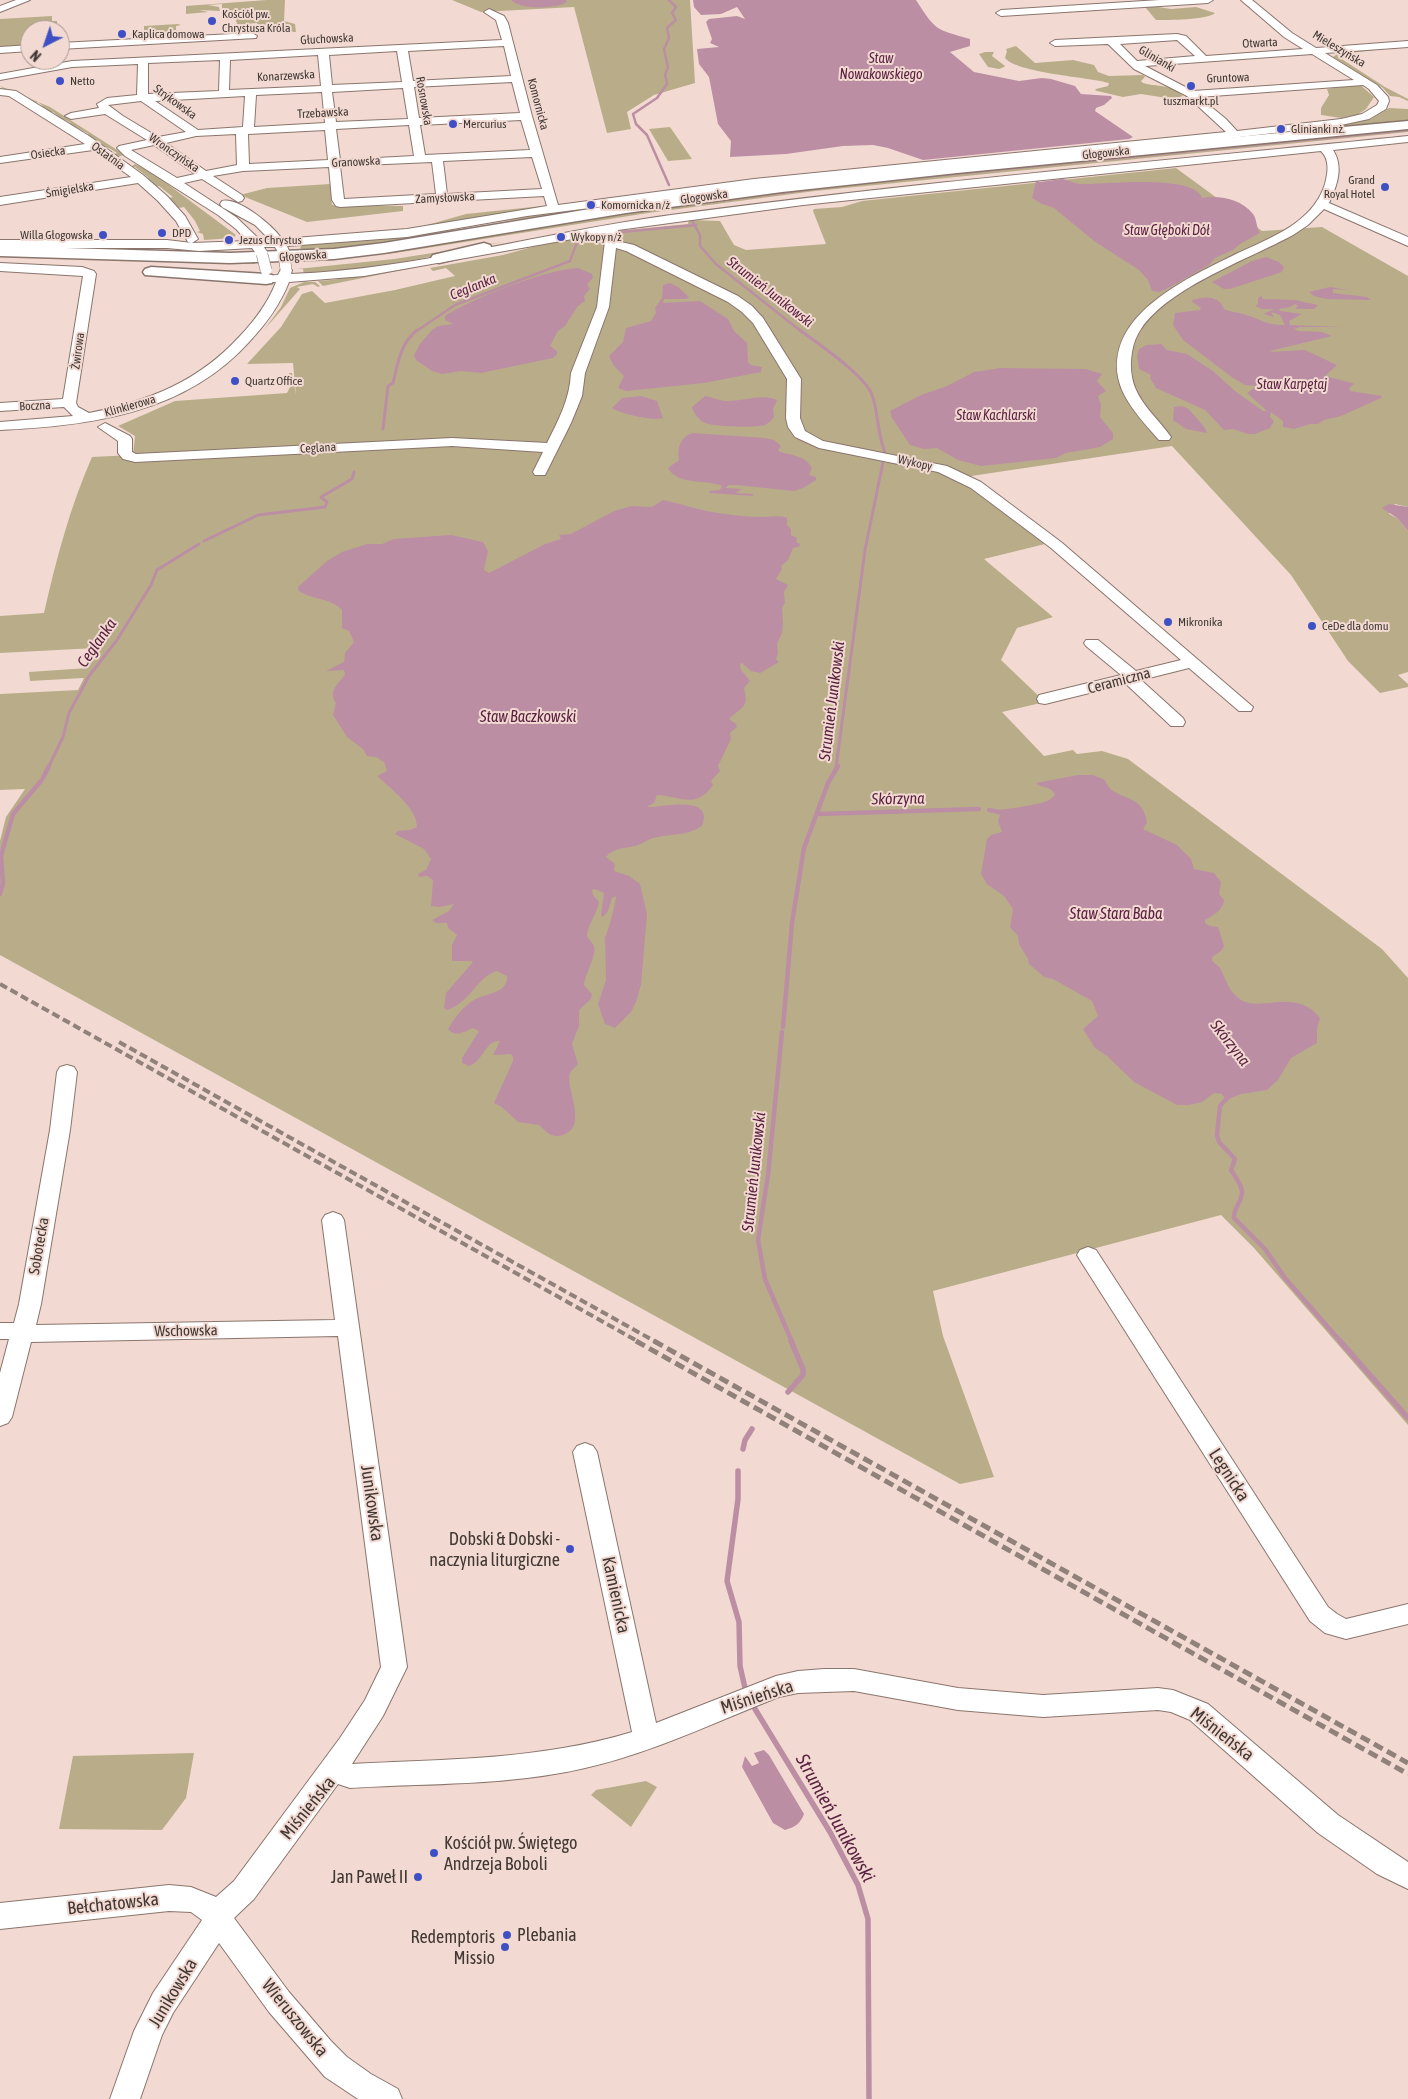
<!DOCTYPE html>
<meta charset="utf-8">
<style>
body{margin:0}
#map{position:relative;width:1408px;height:2099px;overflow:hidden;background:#f2dad2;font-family:"Asap Condensed",sans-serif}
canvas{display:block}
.north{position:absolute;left:20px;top:20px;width:50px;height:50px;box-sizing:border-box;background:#f2dad2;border:1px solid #ab9993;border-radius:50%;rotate:221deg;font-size:14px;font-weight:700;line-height:20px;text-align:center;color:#413834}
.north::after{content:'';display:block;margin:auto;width:18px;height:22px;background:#3f50c4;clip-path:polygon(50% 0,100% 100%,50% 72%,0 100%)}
</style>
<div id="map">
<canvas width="1408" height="2099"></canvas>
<div class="north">N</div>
</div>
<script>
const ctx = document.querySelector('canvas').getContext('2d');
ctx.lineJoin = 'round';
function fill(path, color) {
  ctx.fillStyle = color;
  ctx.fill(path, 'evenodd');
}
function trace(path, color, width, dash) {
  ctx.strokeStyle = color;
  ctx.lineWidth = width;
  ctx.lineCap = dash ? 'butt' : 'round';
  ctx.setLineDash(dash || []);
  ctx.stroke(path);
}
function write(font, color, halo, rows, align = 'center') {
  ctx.font = font + ' "Asap Condensed",sans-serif';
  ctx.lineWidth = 4;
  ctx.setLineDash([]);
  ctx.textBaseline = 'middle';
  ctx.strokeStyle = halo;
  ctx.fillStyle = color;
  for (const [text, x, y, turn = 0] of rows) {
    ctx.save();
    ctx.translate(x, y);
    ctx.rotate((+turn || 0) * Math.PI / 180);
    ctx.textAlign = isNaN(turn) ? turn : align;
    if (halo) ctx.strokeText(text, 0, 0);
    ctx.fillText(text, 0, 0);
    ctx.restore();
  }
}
fill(new Path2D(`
 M267,0H285L284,21L295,24L296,32L279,31L278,24L258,25L257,23L245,24L248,35H246L244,27H238L233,11H222V4L208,5L219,7L220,11L199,10L208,12L186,14V6Z
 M452,0H690L695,83L654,95L627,112L631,129L607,133L574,7L481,12Z
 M1152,6L1171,9L1196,7L1215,13C1208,20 1167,20 1156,20L1145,7Z
 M52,16V21H57V30H30V45L0,47V19Z
 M178,24L181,25L176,26V30L181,31L144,33V26Z
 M1016,46L1035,63L1073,60L1094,65L1098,72L1109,76L1143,75L1145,77L1141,81L1143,83C1157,87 1172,84 1183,96L1173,99L1141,94L1123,97L1097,91L1095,90L1096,89L1108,86L1109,83C1088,77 1017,73 1005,58L1007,51L1006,49Z
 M1408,46L1342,54L1337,56L1385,87L1408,99V101L1399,97L1390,96L1383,88L1333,57L1340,52Z
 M985,52H994L992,56L1005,66L1004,67L999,69L988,67L979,54Z
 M1359,84L1374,97L1366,109L1357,115L1341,118L1321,115V108L1329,95L1327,89Z
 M0,86L50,107L125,155L115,157L112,155L117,153L109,148L104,149L84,136L89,134L76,127L71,128L66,125L71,123L65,120L60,121L53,116L57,115L53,112L48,113L39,107L43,106L38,102L33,104L5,90Z
 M1389,108L1408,109V122L613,204L522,219L465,225L517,215L1342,124L1343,125L1371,119Z
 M670,127L692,159L668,161L649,129Z
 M1408,127V132L815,191L648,213L395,253L297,262L296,259L757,192Z
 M135,164L154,174L236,235L233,238L204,240L203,234L197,232L200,231L195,221L184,207L179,208L169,198L173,197L159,186L154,187L144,179L149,178L135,167H131Z
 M1176,168L1262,231L1322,227L1408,276V507L1395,504L1389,514L1397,518L1408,531V672L1398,675L1408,684V687L1380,693L1348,661L1291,575L1172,446L958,478L1049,543L984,559L1053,617L1017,628L1001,660L1045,702L1002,712L1044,756L1073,750L1077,754L1102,751L1128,759L1382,949L1408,978V1425L1254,1248L1221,1215L933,1291L943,1336L994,1477L960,1484L0,955V841L6,817L25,789L0,790V694L78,690L84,678L30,681L29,672L88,668L96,648L0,653V616L44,613C56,560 70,507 92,457L133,455L135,436L118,426L175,401L287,393L290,387L289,373H292L296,395L293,363L247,364L281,327L302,294L312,291L325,303L395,290L455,276L446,268L433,271L430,268L503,255L554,241L597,233L688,224L689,220L720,221L734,245L746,250L826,244L813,211L814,209L842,207L862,201Z
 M330,184L332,205L403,206V211L307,222L240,195L267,188Z
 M542,206H547L413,229L466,214Z
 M484,227L370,246L301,252L300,244Z
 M503,242L374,268L304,275L303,269H297L394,259Z
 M0,254L255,260V264L0,257Z
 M472,256L323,286L318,281L332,280Z
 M304,282H315L320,286L318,287L313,284L297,287L300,289L264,330L281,307L290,288Z
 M194,1753L186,1798L162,1830L59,1829L73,1756Z
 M646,1781L657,1787L631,1827L591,1795L596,1790Z`), '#b9ad89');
fill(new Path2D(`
 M511,0H566L567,2C556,9 519,10 511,0Z
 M693,0H916C936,31 935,29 970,39V46L950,52L974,72L1019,81L1042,78L1051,79L1075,86L1081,94L1111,96L1112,98L1104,105L1096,108L1095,111L1133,137L1129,139L923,160L888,148L873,145L843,146L786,154L730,157L731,141L718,124L709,77L699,64L697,49L719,47L710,43L712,39L706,22L709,19L737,16L745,19L737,7L721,14L701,15L694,7Z
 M1062,179C1069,180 1077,185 1084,184C1105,184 1195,174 1202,198C1220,195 1241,199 1253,214C1257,219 1256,227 1260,233L1240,244L1233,250L1215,258L1209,265L1170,287L1160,292L1152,291L1148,280L1139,270L1094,241L1054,208L1042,204L1032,198L1036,181L1040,182Z
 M1266,257L1279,262L1284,267L1282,272L1230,289H1224L1212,282L1252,261Z
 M578,268L592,274L593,278L587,284L590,289L584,296L585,301L578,306L565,326L558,331L550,346L557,351V354L553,358L481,373L461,371L442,374L432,371L416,360L414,355L420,344L432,330L438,326L453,324L445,320V316C471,299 547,269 578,268Z
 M670,283L678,287L689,297L686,299H664L663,303L700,301L728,319L734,331L747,343L748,362L751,365L762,367L761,372L704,383L626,391L618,388L624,376L614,366L609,356L623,342L626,328L651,321L656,313L655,308L662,298L663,285Z
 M1330,287L1349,290L1333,289V293L1367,297L1371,300L1326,299L1314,296L1309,292Z
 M1261,296L1263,299L1295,300L1318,305L1314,309H1297L1295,308L1298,306L1295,304L1290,307L1279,309L1280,311L1302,314L1289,321L1290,325L1344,327H1300L1294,329L1298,331L1322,332L1332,336L1274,350L1270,352L1305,350L1337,365L1325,376L1352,383L1354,384L1349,388L1350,391L1382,396L1381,398L1341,416L1324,420L1318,424H1310L1294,429L1283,427V421L1271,412L1270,417L1274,421L1270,428L1255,434H1248L1233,429L1224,430L1205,410L1156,388L1150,378L1151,375L1139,369L1137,356L1139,349L1147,345L1161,344L1167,350L1187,354L1213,371L1235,391L1263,411H1267L1247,393L1257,386L1245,385L1233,378L1183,340L1173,325L1175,313L1200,310L1201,308L1191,301C1203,296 1219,295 1224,309C1230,312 1237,312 1243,314C1261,319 1265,325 1285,325L1280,315L1271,312L1274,317L1264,314L1274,309H1262L1255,306L1258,304V298Z
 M1000,368L1086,369L1102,374L1097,381L1106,391L1098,396L1101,405L1100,417L1113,433V439L1100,447L1066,453L1056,458L981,466L958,460L937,448L924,449L910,445L892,418L890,411L921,395L947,386L974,372Z
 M641,396L657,401L663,418C654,421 620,414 612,408L622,398Z
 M705,396C712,397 718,400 725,401C742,402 761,393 777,400L773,409L774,417C772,420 769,423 765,425C757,428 709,427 703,422C699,419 693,413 692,407Z
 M1174,407C1179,406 1183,406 1187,408C1191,411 1207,429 1207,433L1186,429L1173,420Z
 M693,433L764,438L774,440L781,446L778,451C791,456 804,454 812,468L809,475L816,477V480L803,488L794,491L736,485H729L725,488L742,489L735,493L754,494L752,496L710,493L709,491L720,490L722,486C707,479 678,486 668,468L679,460C677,449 680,436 693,433Z
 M663,500C683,504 703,512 726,514C738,516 752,517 764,517C773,517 779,515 787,518V525L791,529V535L797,538L796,542L800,544L799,547L793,548L788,560L781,566L782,569L776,579L788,585L784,592L785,603L782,608L783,624L782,633L777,644L778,653L776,659L779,662L760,673L751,671L742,663L740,664L741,670L750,681L744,688C749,708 743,706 729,719L736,724L737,727L730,733L731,739L718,766L720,771L711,781L713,785C696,810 681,796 657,795L654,803L647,807C660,808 715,793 702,826C687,836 670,834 653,838C646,840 641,845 635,846C625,848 611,849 606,857L615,864L614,871L629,876L640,884L647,914L641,985L636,1002L631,1012L615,1028L605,1024L598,1004L606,980L605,937C608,933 616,902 616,896L612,898L608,911L603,917L601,915L604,893L595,889L592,890L593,895L599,902C597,915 588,923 587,936C589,939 592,943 594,946C597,955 585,974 584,985L592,994L591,999L579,1010V1026L572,1044L578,1064C575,1067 572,1070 570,1073C565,1088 588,1125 565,1134C552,1140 547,1132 539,1125L518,1122L502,1107L494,1103L513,1061V1057L511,1054L493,1055L500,1041C485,1040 483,1062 469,1066L462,1063V1058L479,1031L473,1028C463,1032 456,1038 448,1029C454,1019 463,1006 474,1000C485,993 508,994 507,976L497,971C475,978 472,1002 447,1010L444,1008L446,993L473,962L471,961H452V945L457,935L448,928L447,923H436L432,920L449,911L454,904L439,907L431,906L433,880L427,876L419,877L418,874L426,870L431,859L424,849L395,834L398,831L410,830L417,827C417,808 390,788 377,776L387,771L384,762L376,757L367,756L363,749L347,737L333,715L336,703C327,690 340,683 345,674L344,670L326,671L344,662L345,653L354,642L349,631L342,628V610C331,598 311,600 298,590V587L327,561L342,552L367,544H382L394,539L451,535L483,542L488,551L484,570L489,573L545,544L561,539L559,535L571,534L614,511L632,506L652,507Z
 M1389,504L1408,507V531L1397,518L1382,508Z
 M1078,775H1093L1105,780C1113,803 1143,790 1147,823L1143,829L1177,845L1191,859L1194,869L1214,873L1221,882L1219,894L1224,900C1223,910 1214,915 1205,920V923L1210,926L1218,927L1224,946L1221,951L1212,957V960C1214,964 1218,965 1220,968C1226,979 1227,988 1237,997C1259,1016 1294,985 1320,1018L1317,1029V1043L1291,1058L1278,1080L1267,1090L1241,1094L1229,1099L1224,1097L1222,1094L1214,1093L1202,1102L1189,1105H1177L1134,1082L1107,1056L1095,1048L1083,1029L1098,1016L1092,1001L1053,979L1044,977L1029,964L1028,959L1019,944L1018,936L1010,927L1013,909L1004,896L987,884L981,874L987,839L991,835L1002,832L998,821L1000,815L994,811L995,810C999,811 1040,804 1044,802C1049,801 1052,798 1055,795C1051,785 1042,789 1036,783Z
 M764,1750L769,1755L804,1814C800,1824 795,1827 785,1830L773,1823L742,1767L745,1756L752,1766L759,1763L754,1753Z`), '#bc8ea4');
trace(new Path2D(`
 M667,83L665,75L668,67L664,49L669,38L667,28L676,20L672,13L676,7L669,0
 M667,84L657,98L633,114L636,124L647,135L669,185
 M902,179L1408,130
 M708,202L844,185
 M691,219L700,235V246L716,264L802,332
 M621,232L696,225
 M415,332L455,305L570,261L579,237L603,234`), '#bc8ea4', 2.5);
trace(new Path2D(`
 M800,330C818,344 865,375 872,395C879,414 877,434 885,452
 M383,429L388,386L393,383C398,363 400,344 417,330
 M204,541L258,515L325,507L327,502L321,497L352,479L354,472
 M48,768L63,737L69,713L89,676L117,640L151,585L157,570L199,544
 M836,768L865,550L883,462`), '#bc8ea4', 3);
trace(new Path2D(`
 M43,778L49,766
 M989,810L999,812
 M818,814L979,809
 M0,894L3,883L1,856L13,814L41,781
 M783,1027L792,923L804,848L828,783L838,766
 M782,1032L768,1175L758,1240L765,1279L792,1342
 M1230,1095L1220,1106L1217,1135L1219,1142L1235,1159L1231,1170C1235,1176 1241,1184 1242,1191C1243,1201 1233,1208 1234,1218L1265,1249L1285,1278L1341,1342`), '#bc8ea4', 4.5);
trace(new Path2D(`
 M1340,1341L1408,1418
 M788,1392L803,1375V1369L791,1341
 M743,1449L745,1440L752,1429
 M738,1471V1499L727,1581L739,1622L740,1666L745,1688
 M755,1709L830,1832L858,1885L868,1919L869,2099`), '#bc8ea4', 5.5);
const minor = new Path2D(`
 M16,0H30L0,12V6Z
 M1160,0H1213L1208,3L1001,16L996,13L1001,10Z
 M1241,0H1252L1292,33L1316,48L1408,41V47L1325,53L1377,85L1388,97L1389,101L1386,109L1369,119L1341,125L1197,142L754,187L527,216L407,237L287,246L289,251L283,255L279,254L275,247H264L267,252L261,256L257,255L252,248L199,251L167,248H0V240H167L192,243L188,242L176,221L158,201L138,183L0,205V197L131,177L93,150L0,163V157L85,144L9,96L0,95V89L16,91L89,136L143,175L167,196L185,216L198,239L192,243L247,241L236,229L218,215L125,156L117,148L119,146L147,140L105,114L71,119L65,116L71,113L99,108L97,104L107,98L137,95L138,64L72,67L0,80V74L72,61L502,40L496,20L484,12L489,9L504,16L508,23L532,116L558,205L754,179L1226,132L1187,96L1134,69L1108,44L1055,46L1050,43L1055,40L1177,34L1186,36L1206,56L1303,49L1284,37ZM1177,40L1195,56L1137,61L1120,44ZM504,46L511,76L413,81L408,51ZM397,51L402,82L332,85L329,55ZM1312,54L1354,80L1193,91L1145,66ZM318,55L321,86L229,90L230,60ZM220,60L219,91L148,94V63ZM512,82L520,113L419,118L414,87ZM1363,85L1369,89L1379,101L1377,105L1362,114L1341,119L1237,131L1226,119L1199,97ZM403,88L408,119L336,122L332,92ZM322,92L325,123L254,127L256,95ZM245,96L243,127L198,130L155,101ZM141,101L186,132L158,137L123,116L108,105ZM521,120L530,150L425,155L420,125ZM409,125L414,156L340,160L336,129ZM325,130L328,160L249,164L248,134ZM236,134L237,165L206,171L166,143L196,136ZM154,145L195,174L177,178L131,150ZM532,157L542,189L447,194L443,161ZM432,162L436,194L344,199L340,166ZM329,167L332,200L336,206L340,207L544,196L547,206L407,229L282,239C273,226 239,197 222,201L220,204L222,207L255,225L270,240H260L236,217L184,183L202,179L238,202L242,201L244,198L242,195L213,176L243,171Z
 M252,33L257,36L256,38L60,49V43Z
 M30,45V51L0,53V47Z
 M1408,136V142L1333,150C1344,167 1337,186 1329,203L1408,237V246L1324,209L1308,225L1293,235C1249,259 1169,287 1141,329C1132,341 1129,362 1132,377C1136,401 1158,418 1171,437L1169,440H1159C1144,423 1122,400 1118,377C1107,313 1190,277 1236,254C1270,238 1313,223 1325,184C1328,172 1330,160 1321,151L803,205L618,230L617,241L634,245L738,296L752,306L763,318L801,379L800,418L805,431L823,441L947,466L981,482L1061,542L1253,707L1251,711H1239L1189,668L1141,680L1183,718L1185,722L1183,726H1171L1126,684L1045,704L1039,703L1037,699L1039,695L1121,675L1086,646L1084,643L1086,640H1098L1136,671L1181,660L1051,548L971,488L938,472L819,448L795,437L788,427L786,418L787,379L753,323L742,312L728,302L626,251L616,248L609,307L585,373L582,396L571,423L545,475H535L533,472L543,452L452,446L135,462L123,459L118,453V441L98,427L105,423L130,436L132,439V452L136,454L452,438L547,443C558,421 570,399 571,373L597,307L606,233L364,276L289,282C280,305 266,324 249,342C185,413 91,426 0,430V422L73,416L64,407L0,411V403L63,399L83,276L0,271V263L82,267L94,271L96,274L76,403L78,407L89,413C149,401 198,382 240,336C255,320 268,303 276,282H262L260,279L262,276L278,275L282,267L286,266L292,270L291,274C419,269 544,232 671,215C916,182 1163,161 1408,136Z
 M67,1065L74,1067L77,1072L70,1130L41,1304L36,1325L335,1320L322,1220L325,1215L333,1212L341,1215L344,1220L407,1667L383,1716L352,1764C447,1759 540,1760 632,1732L573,1452L577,1446L585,1443L593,1446L597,1452L656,1723L776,1676L798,1671L824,1669H854L958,1688L1043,1695L1158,1688L1173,1690L1208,1704L1338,1815L1408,1862V1889L1377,1874L1318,1833L1190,1720L1171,1712L1158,1710L1043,1717L958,1710L854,1691L798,1693L779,1697C715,1722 652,1753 585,1768C509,1786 428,1783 350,1788L338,1784L254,1899L234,1918L289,1992L331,2041L347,2057L371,2074L398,2089L402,2099H358L325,2077L269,2012L219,1943L173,2013L162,2035L140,2099H110L134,2031L153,1993L202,1920L191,1912L169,1911L0,1929V1903L169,1885L191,1887L216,1897L234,1881L340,1738L365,1700L381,1667L338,1336L31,1342L12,1417L8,1423L0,1426V1373L9,1339H0V1323H14L19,1304L50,1130L57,1072L60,1067Z
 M1088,1247L1096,1250L1328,1607L1337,1614L1346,1619L1408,1604V1624L1346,1639L1325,1633L1310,1621L1080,1260L1077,1255L1080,1250Z`);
const major = new Path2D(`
 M1408,121V129L957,173L782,192L626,213L384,253L334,259L230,263L0,256V246L230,253L334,249L384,243L626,203L782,182L957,163Z
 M484,243L490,245L492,248L490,251L439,263L433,261L431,258L433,255Z
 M151,267L266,274L272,275L274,279L272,283L266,284L145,275L143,272L145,269Z`);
trace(minor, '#8a756d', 2);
trace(major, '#8a756d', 3);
fill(minor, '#fff');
fill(major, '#fff');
trace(new Path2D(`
 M0,984L639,1342
 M119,1042L656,1342`), '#91817b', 4, [8, 4]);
trace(new Path2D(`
 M636,1341L1408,1774
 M654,1341L1408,1763`), '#91817b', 5, [10, 5]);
const minorBridge = new Path2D(`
 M284,253L286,270
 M262,254L266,270`);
trace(minorBridge, '#8a756d', 12, []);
trace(minorBridge, '#fff', 11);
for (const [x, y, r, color] of [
 [212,21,5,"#3f50c4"],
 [122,34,5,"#3f50c4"],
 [60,81,5,"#3f50c4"],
 [1191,86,5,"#3f50c4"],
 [453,124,5,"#3f50c4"],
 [1281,129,5,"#3f50c4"],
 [1385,187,5,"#3f50c4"],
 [591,205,5,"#3f50c4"],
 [162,233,5,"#3f50c4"],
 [103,235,5,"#3f50c4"],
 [561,237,5,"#3f50c4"],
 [229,240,5,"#3f50c4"],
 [235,381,5,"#3f50c4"],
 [1168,622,5,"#3f50c4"],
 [1312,626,5,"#3f50c4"],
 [570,1549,5,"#3f50c4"],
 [434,1853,5,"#3f50c4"],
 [418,1877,5,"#3f50c4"],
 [507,1935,5,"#3f50c4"],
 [505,1947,5,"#3f50c4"]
]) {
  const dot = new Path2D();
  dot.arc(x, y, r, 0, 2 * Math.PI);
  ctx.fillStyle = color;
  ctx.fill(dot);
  trace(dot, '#f2dad2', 2);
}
write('12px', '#413834', '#f2dad2', [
 ["Kościół pw.",222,14],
 ["Chrystusa Króla",222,28],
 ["Kaplica domowa",132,34],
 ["Netto",70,81],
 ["tuszmarkt.pl",1191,101,"center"],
 ["Mercurius",463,124],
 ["Glinianki nż.",1291,129],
 ["Grand",1375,180,"right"],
 ["Royal Hotel",1375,194,"right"],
 ["Komornicka n/ż",601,205],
 ["DPD",172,233],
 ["Willa Głogowska",93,235,"right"],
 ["Wykopy n/ż",571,237],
 ["Jezus Chrystus",239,240],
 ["Quartz Office",245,381],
 ["Mikronika",1178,622],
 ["CeDe dla domu",1322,626]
], 'left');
write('12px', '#413834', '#f2dad2', [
 ["Głuchowska",327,39,-3],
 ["Otwarta",1260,43,-3],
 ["Mieleszyńska",1339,49,31],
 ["Glinianki",1157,59,30],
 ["Konarzewska",286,76,-3],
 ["Gruntowa",1228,78,-2],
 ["Rosnowska",424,101,80],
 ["Strykowska",175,102,36],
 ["Komornicka",538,104,75],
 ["Trzebawska",323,113,-3],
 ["Osiecka",48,153,-8],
 ["Wronczyńska",174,153,35],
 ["Głogowska",1106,153,-6],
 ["Ostatnia",108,156,36],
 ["Granowska",356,162,-3],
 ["Śmigielska",70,190,-9],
 ["Głogowska",704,197,-8],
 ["Zamysłowska",445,198,-3],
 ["Głogowska",303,256,-4],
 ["Żwirowa",78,351,-82],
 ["Boczna",35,406,-3],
 ["Klinkierowa",130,406,-16],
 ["Ceglana",318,448,-3],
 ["Wykopy",915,463,13]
]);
write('italic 14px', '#5b2141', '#f2dad2', [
 ["Staw",881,59],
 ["Nowakowskiego",881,75],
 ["Staw Głęboki Dół",1167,231],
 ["Ceglanka",473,287,-22],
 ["Strumień Junikowski",770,292,38],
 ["Staw Karpętaj",1292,385],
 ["Staw Kachlarski",996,416]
]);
write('15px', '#413834', '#f2dad2', [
 ["Ceramiczna",1119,681,-15],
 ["Sobotecka",39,1246,-80],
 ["Wschowska",186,1331,-1]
]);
write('italic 16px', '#5b2141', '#f2dad2', [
 ["Ceglanka",97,643,-55],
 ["Strumień Junikowski",832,701,-83],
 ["Staw Baczkowski",528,717],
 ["Skórzyna",898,799,-1],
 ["Staw Stara Baba",1116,914],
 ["Skórzyna",1230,1043,52],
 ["Strumień Junikowski",754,1172,-84]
]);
write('18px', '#413834', '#f2dad2', [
 ["Legnicka",1229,1475,57],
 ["Junikowska",372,1503,82],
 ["Kamienicka",616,1595,78],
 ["Miśnieńska",757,1697,-18],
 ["Miśnieńska",1222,1734,38],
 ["Miśnieńska",308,1808,-51],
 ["Bełchatowska",113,1904,-6],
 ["Junikowska",173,1993,-59],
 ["Wieruszowska",295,2018,51]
]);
write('18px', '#413834', '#f2dad2', [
 ["Dobski & Dobski -",560,1539],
 ["naczynia liturgiczne",560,1560],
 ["Kościół pw. Świętego",444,1843,"left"],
 ["Andrzeja Boboli",444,1864,"left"],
 ["Jan Paweł II",408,1877],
 ["Plebania",517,1935,"left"],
 ["Redemptoris",495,1937],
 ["Missio",495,1958]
], 'right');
write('italic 19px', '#5b2141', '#f2dad2', [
 ["Strumień Junikowski",835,1818,61]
]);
</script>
